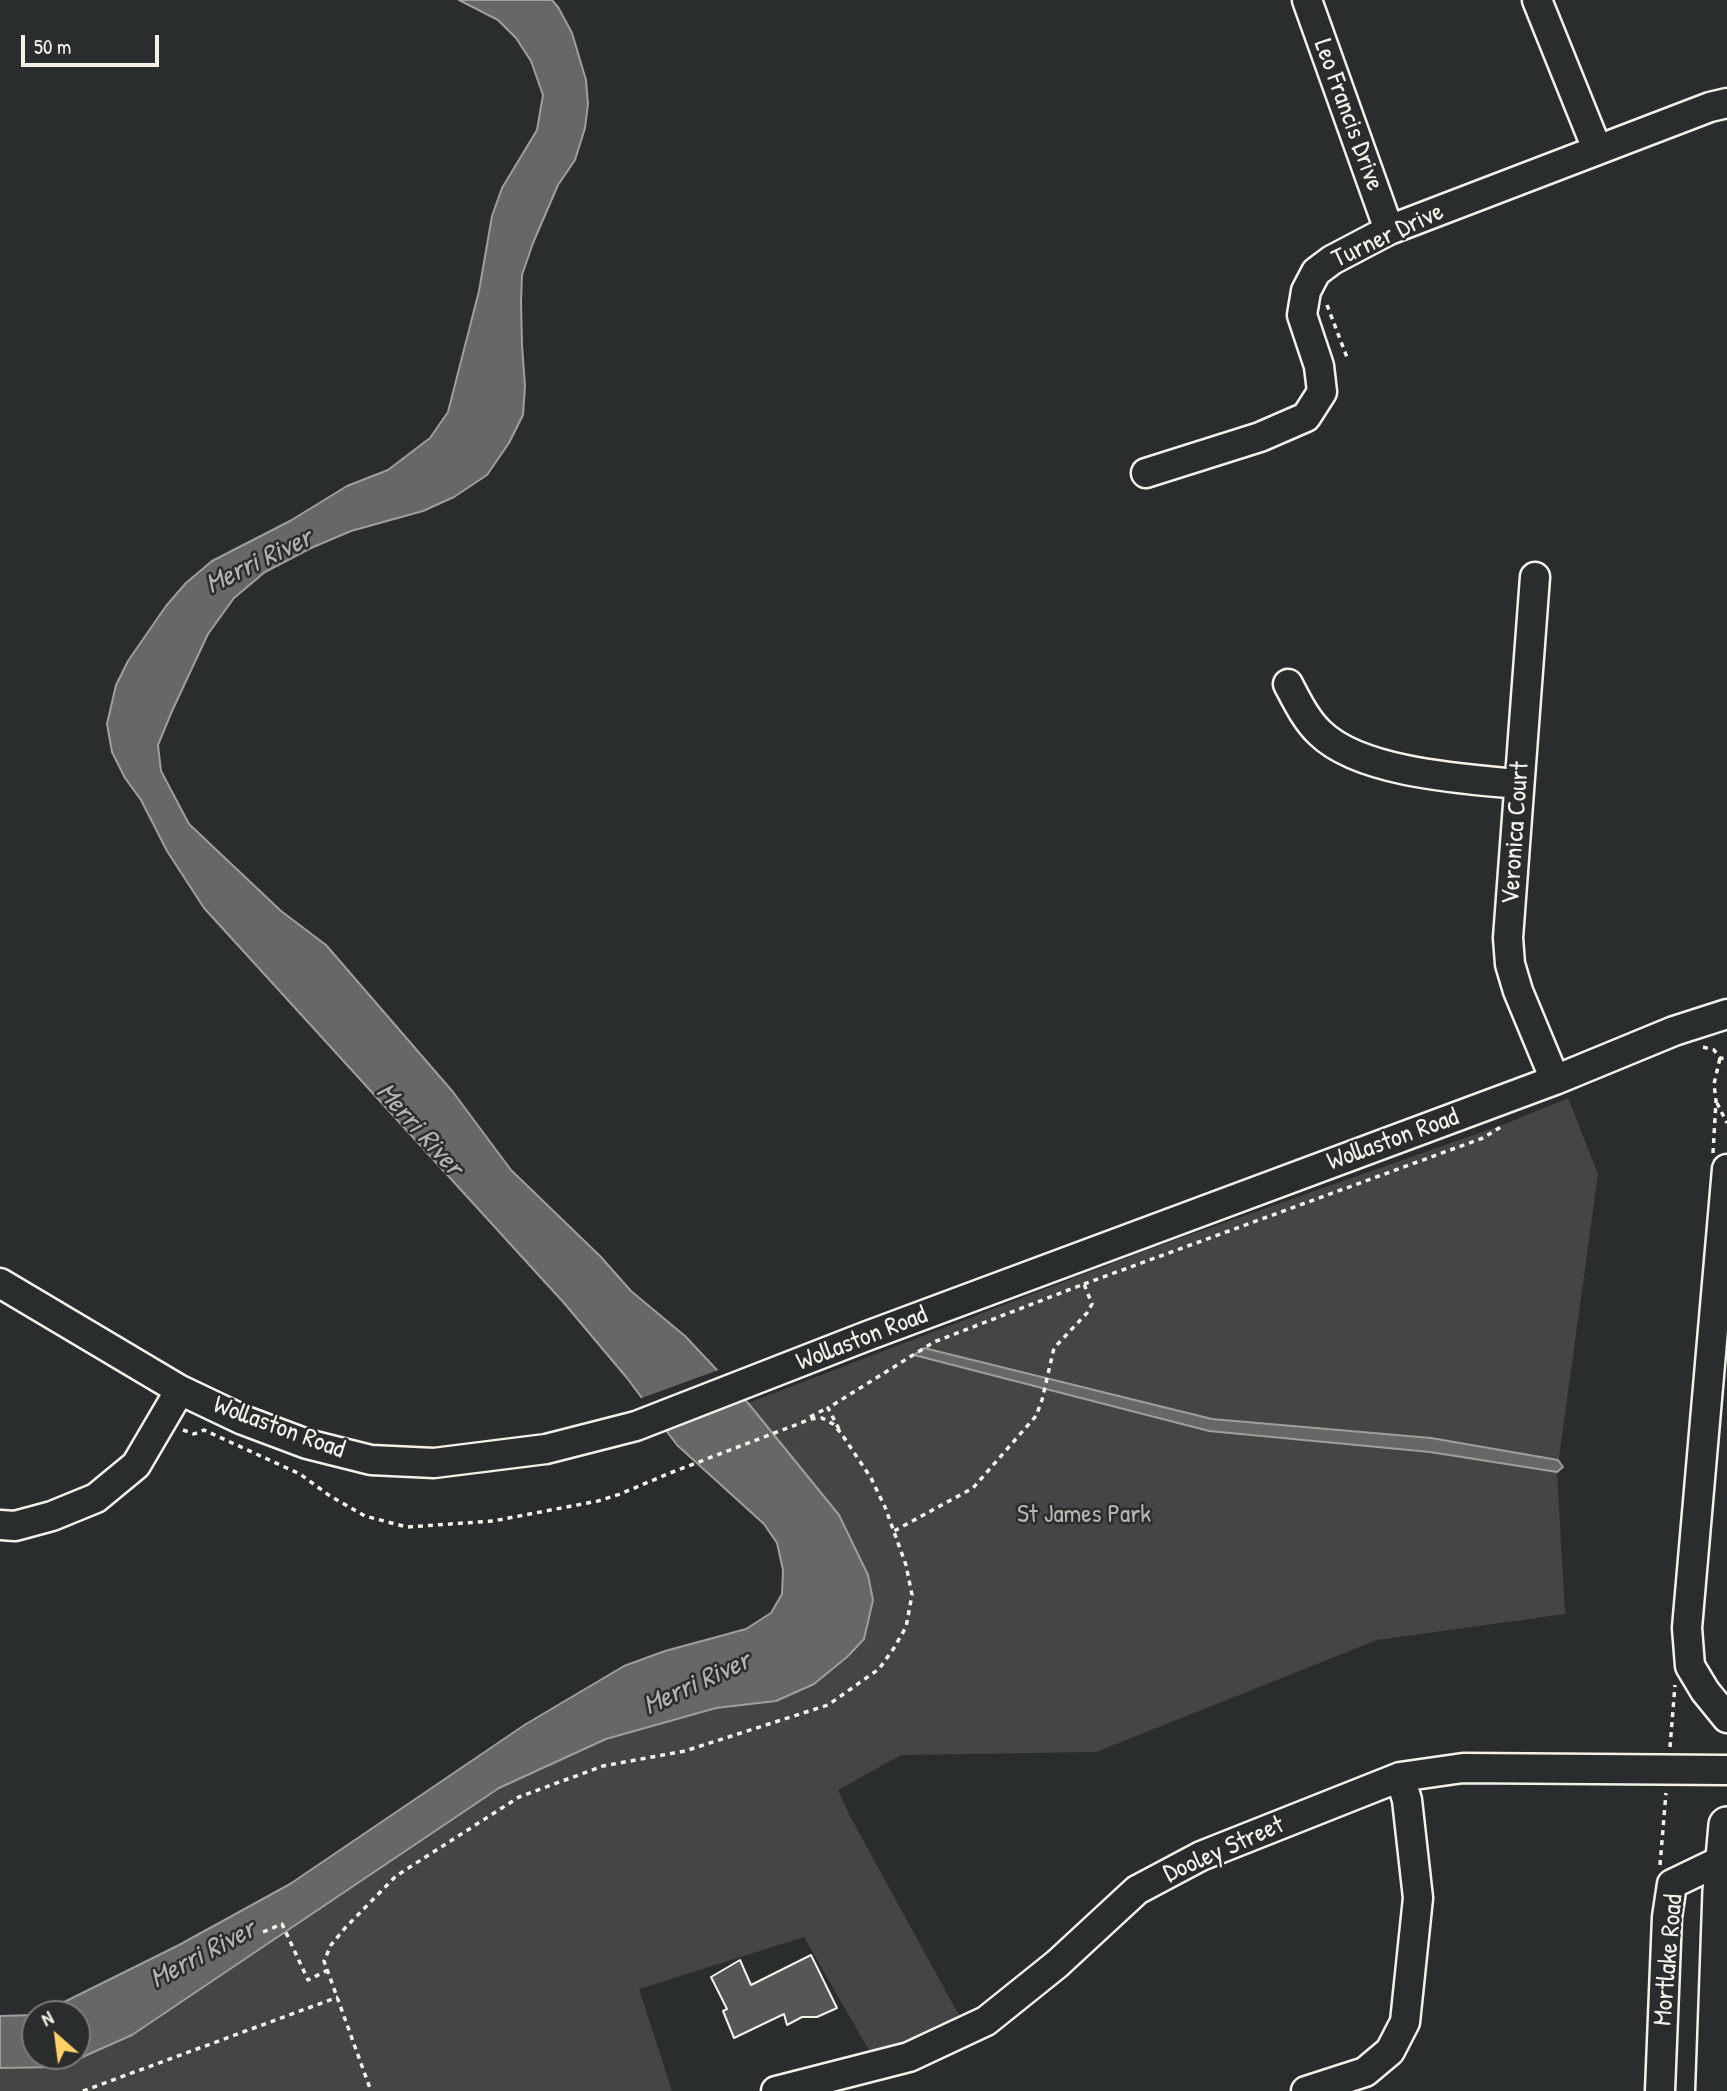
<!DOCTYPE html>
<style>
body{margin:0}
#map{position:relative;width:1727px;height:2091px;overflow:hidden;background:#2a2d2e;font-family:"Patrick Hand",sans-serif}
canvas{display:block}
.north{position:absolute;left:21px;top:2000px;width:70px;height:70px;box-sizing:border-box;background:#2a2d2e;border:2px solid #7b7b78;border-radius:50%;rotate:332deg;font-size:19px;font-weight:700;line-height:28px;text-align:center;color:#f4f1e8}
.north::after{content:'';display:block;margin:auto;width:24px;height:32px;background:#ffd166;clip-path:polygon(50% 0,100% 100%,50% 72%,0 100%)}
.scale{position:absolute;left:21px;top:35px;width:138px;height:32px;box-sizing:border-box;border:4px solid #f4f1e8;border-top:0;padding-left:9px;font-size:21px;line-height:24px;white-space:nowrap;color:#f4f1e8;-webkit-text-stroke:5px #2a2d2e;paint-order:stroke}
</style>
<div id="map">
<canvas width="1727" height="2091"></canvas>
<div class="north">N</div>
<div class="scale">50 m</div>
</div>
<script>
const ctx = document.querySelector('canvas').getContext('2d');
ctx.lineJoin = 'round';
function fill(path, color) {
  ctx.fillStyle = color;
  ctx.fill(path, 'evenodd');
}
function trace(path, color, width, dash) {
  ctx.strokeStyle = color;
  ctx.lineWidth = width;
  ctx.lineCap = dash ? 'butt' : 'round';
  ctx.setLineDash(dash || []);
  ctx.stroke(path);
}
function write(font, color, halo, rows, align = 'center') {
  ctx.font = font + ' "Patrick Hand",sans-serif';
  ctx.lineWidth = 5;
  ctx.setLineDash([]);
  ctx.textBaseline = 'middle';
  ctx.strokeStyle = halo;
  ctx.fillStyle = color;
  for (const [text, x, y, turn = 0] of rows) {
    ctx.save();
    ctx.translate(x, y);
    ctx.rotate((+turn || 0) * Math.PI / 180);
    ctx.textAlign = isNaN(turn) ? turn : align;
    if (halo) ctx.strokeText(text, 0, 0);
    ctx.fillText(text, 0, 0);
    ctx.restore();
  }
}
fill(new Path2D(`
 M1568,1098L1598,1174L1557,1472L1565,1614L1377,1640L1096,1752L901,1755L838,1790L851,1818L967,2030L878,2066L804,1937L639,1989L672,2091H0V2068L60,2067L132,2035L499,1788L606,1739L716,1708L776,1701L873,1600L868,1575L839,1515L748,1403L1147,1250L1505,1124Z`), '#444645');
const water = new Path2D(`
 M459,0H552L558,7L572,33L586,80L588,104L585,128L575,160L558,185L533,243L522,275L521,302L522,345L525,386L523,415L509,443L487,475L454,497L423,511L351,531L311,548L265,572L234,598L208,634L172,711L158,745L161,771L189,824L281,911L326,945L453,1092L511,1170L601,1257L631,1291L685,1336L748,1403L839,1515L868,1575L873,1600L864,1639L847,1657L814,1684L776,1701L716,1708L606,1739L499,1788L132,2035L60,2067L0,2068V2016L35,2015V2056H77V2014H40L179,1945L290,1884L526,1724L624,1666L665,1651L746,1629L771,1613L782,1594L783,1570L777,1543L764,1524L677,1445L627,1378L564,1303L204,908L167,851L141,800L125,778L112,752L107,724L116,685L128,661L166,606L186,583L212,561L290,521L347,486L388,470L430,438L448,412L479,291L492,216L502,188L537,130L543,95L531,61L516,38L498,20Z
 M924,1348L1212,1419L1431,1438L1558,1460L1563,1467L1557,1472L1430,1452L1209,1431L914,1355Z`);
fill(water, '#676866');
trace(water, '#9f9f9a', 2);
fill(new Path2D(`
 M721,1369L743,1393L658,1425L639,1399Z`), '#2a2d2e');
const building = new Path2D(`
 M811,1955L837,2008L817,2017H802L787,2025L784,2014L734,2038L723,2011L727,2009L711,1977L740,1960L751,1985Z`);
fill(building, '#555756');
trace(building, '#f4f1e8', 2);
const minor = new Path2D(`
 M1307,0L1389,230
 M1537,0L1597,149
 M1146,473L1260,437L1306,417L1322,392L1319,366L1302,315L1306,291L1316,272L1332,260L1389,230L1710,107L1727,103
 M1535,577L1508,938L1510,964L1518,991L1555,1080
 M1288,684C1297,701 1306,720 1320,733C1361,773 1464,779 1519,784
 M1727,1169L1687,1628L1690,1666L1705,1691L1727,1718
 M0,1283L180,1390L243,1420L307,1444L371,1460L434,1463L546,1449L636,1426L867,1336L1555,1080L1674,1031L1727,1014
 M0,1525L15,1526L52,1516L96,1498L136,1465L180,1390
 M776,2091L909,2057L986,2021L1057,1964L1137,1890L1201,1856L1400,1777L1463,1768L1727,1770
 M1306,2091L1365,2072L1390,2051L1405,2022L1418,1898L1407,1800L1400,1777
 M1660,2091L1667,1917L1672,1884L1724,1859`);
const major = new Path2D(`
 M1714,2091L1721,1891L1727,1825`);
trace(minor, '#f4f1e8', 33);
trace(major, '#f4f1e8', 40);
trace(new Path2D(`
 M1327,305L1348,360
 M1703,1047L1714,1050L1720,1058L1727,1059
 M1717,1103L1727,1123
 M1713,1153L1716,1101L1714,1084L1720,1058
 M1084,1284L1483,1138L1504,1125
 M810,1417L827,1408
 M839,1429L828,1408L934,1342L1084,1284L1092,1304L1087,1313L1054,1348L1042,1400L1036,1416L973,1488L894,1531
 M183,1430L194,1434L204,1430L300,1474L330,1496L365,1516L407,1527L493,1521L598,1501L620,1494L670,1473L811,1419L822,1418L833,1424L841,1433L871,1478L885,1507L906,1565L912,1595L906,1627L894,1648L879,1669L828,1705L685,1751L603,1766L519,1797L396,1876L345,1928L331,1945L324,1961L371,2091
 M1670,1747L1675,1685
 M1660,1865L1666,1793
 M263,1932L282,1924L308,1980L328,1970
 M83,2091L338,1997`), '#f4f1e8', 3.5, [5, 5]);
trace(minor, '#2a2d2e', 28);
trace(major, '#2a2d2e', 35);
write('26px', '#f4f1e8', '#2a2d2e', [
 ["Leo Francis Drive",1348,115,70],
 ["Turner Drive",1388,236,-25],
 ["Veronica Court",1516,833,-86],
 ["Wollaston Road",1393,1140,-20],
 ["Wollaston Road",862,1339,-21],
 ["Wollaston Road",279,1428,20],
 ["Dooley Street",1224,1850,-24],
 ["Mortlake Road",1669,1960,-85]
]);
write('26px', '#b6b5af', '#2a2d2e', [
 ["St James Park",1084,1515]
]);
write('italic 28px', '#b5b3ae', '#2a2d2e', [
 ["Merri River",259,562,-26],
 ["Merri River",419,1130,48],
 ["Merri River",697,1684,-25],
 ["Merri River",203,1955,-28]
]);
</script>
